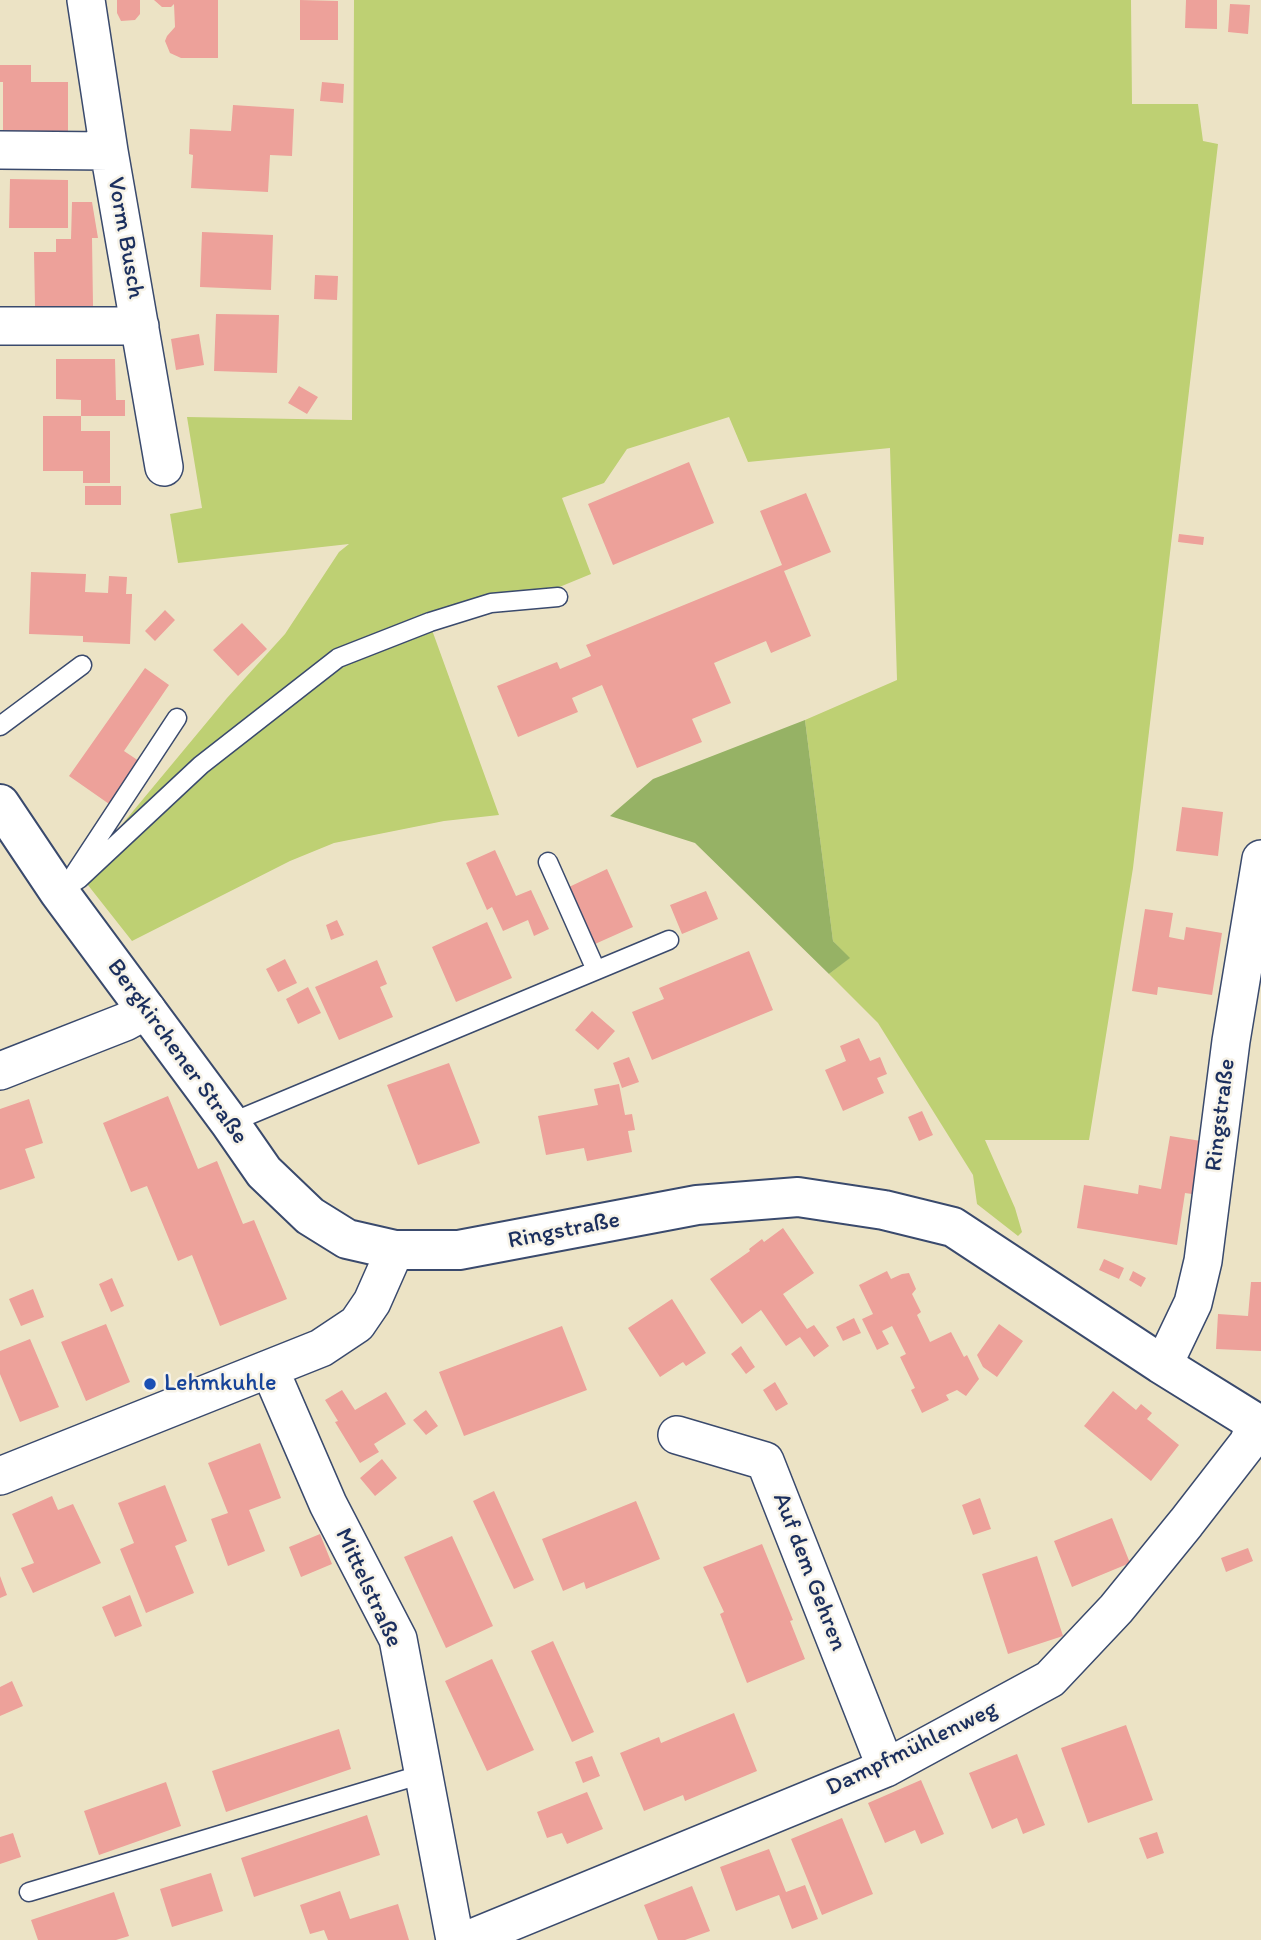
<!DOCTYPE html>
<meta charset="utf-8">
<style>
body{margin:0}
canvas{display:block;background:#ece3c5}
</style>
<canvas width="1261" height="1940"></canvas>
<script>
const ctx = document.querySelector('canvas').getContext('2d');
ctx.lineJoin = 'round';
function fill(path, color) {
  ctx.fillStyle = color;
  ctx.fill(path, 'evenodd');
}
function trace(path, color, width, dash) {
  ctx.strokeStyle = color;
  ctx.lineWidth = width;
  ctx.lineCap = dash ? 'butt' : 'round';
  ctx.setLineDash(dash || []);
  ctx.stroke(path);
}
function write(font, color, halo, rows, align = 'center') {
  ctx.font = font + ' Itim,sans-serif';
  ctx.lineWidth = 5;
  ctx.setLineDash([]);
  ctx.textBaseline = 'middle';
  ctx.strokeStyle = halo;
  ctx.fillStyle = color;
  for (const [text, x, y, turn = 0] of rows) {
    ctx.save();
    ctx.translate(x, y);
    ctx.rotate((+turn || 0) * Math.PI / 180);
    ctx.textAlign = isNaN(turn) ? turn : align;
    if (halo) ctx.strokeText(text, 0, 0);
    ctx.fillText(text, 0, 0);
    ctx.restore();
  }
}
fill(new Path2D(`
 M354,0H1131L1132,104H1198L1203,141L1218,144L1133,868L1089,1140H985L1015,1208L1022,1232L1018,1236L977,1204L973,1175L878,1023L829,974L849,958L833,941L805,720L897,680L890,448L748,462L729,417L627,449L604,483L562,498L591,574L557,588L432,630L499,815L444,821L334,843L290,861L132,941L80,875L227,698L285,634L339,552L349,544L178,563L170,514L202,508L187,417L352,420Z`), '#bed073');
fill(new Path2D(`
 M805,720L833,941L850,958L829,974L695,843L610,816L653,779Z`), '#96b265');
fill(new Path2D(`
 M117,0H140V14L135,20L121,21L117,13Z
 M154,0H218V58H181L170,53L165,41L167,36L175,27L174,4L171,7H162Z
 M300,0L338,1V40H300Z
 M1186,0H1217V29L1185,28Z
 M1230,4L1250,5L1248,34L1228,32Z
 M0,65H31V82H68V131L3,132V82H0Z
 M322,82L344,84L343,103L320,101Z
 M233,105L294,109L292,156L270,155L268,192L191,188L193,155L189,154L190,129L231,131Z
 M10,179L68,180V228H9Z
 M72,202H92L98,238H92L93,306L35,307L34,252H56V239H71Z
 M202,232L273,235L271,290L200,287Z
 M315,275L338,276L337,300L314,299Z
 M216,314L279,315L277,373L214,371Z
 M199,334L204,365L176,370L171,339Z
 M56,359H115L116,400H125V416H81V431H110V483H83V471H43V416H81V400L56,399Z
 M299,386L318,397L307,414L288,403Z
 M689,462L714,523L613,565L588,504Z
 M85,486H121V505H85Z
 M806,493L831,552L784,571L811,636L771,653L766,641L714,663L731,703L692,719L702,742L637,768L602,685L572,698L578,712L518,737L497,686L557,662L560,669L591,656L586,645L782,565L760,511Z
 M1179,534L1204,537L1203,545L1178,542Z
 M31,572L86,574L85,592L108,593L109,576L127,577L126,594H132L130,644L83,642V636L29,634Z
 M165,610L175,620L155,641L145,631Z
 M242,623L267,649L238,676L213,650Z
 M145,668L169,685L124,751L142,763L112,806L69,776Z
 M1182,807L1223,812L1218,856L1176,851Z
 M495,850L516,896L531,890L549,929L534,936L528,920L503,931L492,907L487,910L466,863Z
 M607,869L633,927L595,944L569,887Z
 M706,891L718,919L682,934L670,905Z
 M1145,909L1173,913L1169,937L1184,940L1186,927L1222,933L1212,995L1158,987L1157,995L1132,991Z
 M337,920L344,935L331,940L326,925Z
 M487,922L512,978L456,1002L432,947Z
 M749,951L773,1010L652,1060L632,1012L664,999L659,988Z
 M285,959L297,983L278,992L266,969Z
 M377,960L387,984L380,987L393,1017L339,1040L315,987Z
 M308,987L321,1013L298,1024L286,999Z
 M592,1011L615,1031L598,1050L575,1030Z
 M859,1038L870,1061L880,1057L887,1074L877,1078L884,1093L843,1111L825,1070L846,1061L840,1046Z
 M629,1057L639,1082L622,1088L613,1063Z
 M449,1063L480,1143L418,1165L387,1085Z
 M619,1084L625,1115L632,1114L635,1130L628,1131L632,1152L587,1161L584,1148L546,1155L538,1116L598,1105L594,1089Z
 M168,1096L198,1169L217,1161L243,1224L254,1220L287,1299L220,1326L192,1255L178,1261L147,1186L131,1192L103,1123Z
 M29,1099L43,1143L25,1149L35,1178L0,1190V1109Z
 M922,1111L933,1135L919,1141L908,1117Z
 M1170,1136L1201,1141L1192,1194L1185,1193L1177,1245L1077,1228L1084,1185L1138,1194L1139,1185L1161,1189Z
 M783,1228L814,1273L783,1294L807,1329L814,1325L829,1346L814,1357L800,1337L786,1346L761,1310L742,1324L710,1279L750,1251L749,1249L762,1239L764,1242Z
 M1104,1259L1124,1268L1119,1279L1099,1270Z
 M887,1271L891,1279L902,1274L909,1273L916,1289L912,1294L921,1312L917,1315L930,1342L951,1332L964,1357L967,1355L979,1379L966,1396L957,1390L946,1395L949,1400L922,1413L911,1390L915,1388L900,1357L906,1354L892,1326L882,1331L889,1344L877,1350L862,1319L873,1314L859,1285Z
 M1133,1271L1146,1278L1141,1287L1129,1280Z
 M112,1278L124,1306L111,1312L99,1284Z
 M1251,1282H1261V1351L1216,1349L1218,1314L1248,1316Z
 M33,1289L44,1317L21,1326L9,1299Z
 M672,1299L706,1353L686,1366L683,1362L660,1377L628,1328Z
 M854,1318L861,1333L843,1341L836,1327Z
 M106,1324L130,1382L86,1401L61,1342Z
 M999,1324L1023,1341L997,1377L983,1367L977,1355Z
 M562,1326L587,1390L464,1436L439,1372Z
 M30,1339L59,1407L20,1422L0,1374V1351Z
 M741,1346L755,1367L746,1374L731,1354Z
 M775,1382L788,1404L776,1411L763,1390Z
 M342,1390L355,1410L386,1392L406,1424L374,1444L379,1452L360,1463L335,1422L338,1421L325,1400Z
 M1113,1391L1136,1410L1141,1404L1152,1413L1147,1419L1179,1445L1151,1481L1084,1426Z
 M426,1410L438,1426L426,1435L413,1420Z
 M260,1443L281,1498L249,1510L265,1551L228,1566L211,1519L228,1513L208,1463Z
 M382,1459L397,1478L375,1496L360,1478Z
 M165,1485L187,1541L175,1546L194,1593L146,1613L120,1549L134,1543L118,1503Z
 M494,1491L534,1580L514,1589L473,1501Z
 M52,1496L58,1510L73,1504L101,1563L33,1593L21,1568L34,1563L12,1514Z
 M980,1498L991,1529L973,1535L962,1505Z
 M636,1501L660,1559L586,1589L584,1582L563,1591L542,1539Z
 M1112,1518L1130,1563L1072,1587L1054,1541Z
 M320,1534L332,1564L301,1577L289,1547Z
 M452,1536L493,1626L446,1648L404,1557Z
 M762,1544L793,1620L790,1621L805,1659L747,1683L720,1614L724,1612L703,1567Z
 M1248,1548L1253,1561L1226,1572L1221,1558Z
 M1037,1556L1063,1636L1008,1654L982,1574Z
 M0,1576L7,1595L0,1598Z
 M130,1595L142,1626L115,1637L102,1607Z
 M553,1641L594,1732L572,1742L531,1651Z
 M492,1659L534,1750L487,1771L445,1681Z
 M12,1681L23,1706L0,1716V1687Z
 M734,1713L757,1771L685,1801L683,1795L644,1811L620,1753L659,1737L661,1743Z
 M1126,1725L1153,1800L1088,1823L1061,1748Z
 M339,1729L351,1769L226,1812L212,1771Z
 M1017,1754L1045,1825L1023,1834L1017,1818L992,1829L969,1773Z
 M592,1756L600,1776L583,1783L575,1762Z
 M921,1780L944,1834L921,1844L915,1830L885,1843L868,1803Z
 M166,1782L181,1826L99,1855L84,1811Z
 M587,1792L603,1829L567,1844L562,1833L547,1838L537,1812Z
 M367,1815L380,1855L254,1897L241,1858Z
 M842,1818L873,1894L822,1915L791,1839Z
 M1157,1832L1164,1853L1147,1859L1139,1838Z
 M13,1833L21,1857L0,1864V1837Z
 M769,1849L786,1892L805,1885L818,1919L792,1929L779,1895L736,1911L720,1867Z
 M211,1873L223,1911L172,1927L160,1889Z
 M692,1886L710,1931L685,1940H658L644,1905Z
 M340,1891L350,1919L398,1904L409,1940H328L324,1930L310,1934L300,1905Z
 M114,1892L129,1936L116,1940H38L31,1920Z`), '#eda19a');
const service = new Path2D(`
 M0,726L82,665
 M548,862L596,970
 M75,873L177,718
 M59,892L79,879L201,765L338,658L430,622L491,603L558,597
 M230,1123L669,940
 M29,1892L423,1774`);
const minor = new Path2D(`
 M86,0L109,151L164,467
 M0,150L109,151
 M0,326H140
 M0,1071L125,1022L147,1010
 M1161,1364L1171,1349L1193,1303L1203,1261L1231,1041L1261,859
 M270,1370L328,1504L398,1639L455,1940
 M677,1435L765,1461L886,1768
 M0,1476L321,1348L357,1324L372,1302L395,1250
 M467,1940L886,1768L1050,1679L1116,1609L1186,1523L1248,1443L1256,1423`);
const tertiary = new Path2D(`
 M0,804L59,892L230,1123L264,1172L310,1216L347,1239L395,1250H459L697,1205L798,1197L884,1210L953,1227L1161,1364L1261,1426`);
trace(service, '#3a4a6d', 21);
trace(minor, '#3a4a6d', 40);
trace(tertiary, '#3a4a6d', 42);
trace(service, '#fff', 18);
trace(minor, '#fff', 37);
trace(tertiary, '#fff', 38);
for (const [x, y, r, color] of [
 [150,1384,7,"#1a4fb4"]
]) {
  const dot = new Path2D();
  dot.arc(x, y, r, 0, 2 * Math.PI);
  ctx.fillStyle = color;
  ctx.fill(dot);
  trace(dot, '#f7f3e8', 2.5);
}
write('24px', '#1b2f5e', '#f7f3e8', [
 ["Vorm Busch",125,238,80],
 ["Bergkirchener Straße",177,1052,54],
 ["Ringstraße",1221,1115,-83],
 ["Ringstraße",564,1231,-11],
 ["Auf dem Gehren",809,1572,69],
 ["Mittelstraße",368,1588,65],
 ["Dampfmühlenweg",912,1749,-26]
]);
write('24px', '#164399', '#f7f3e8', [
 ["Lehmkuhle",164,1384]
], 'left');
</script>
